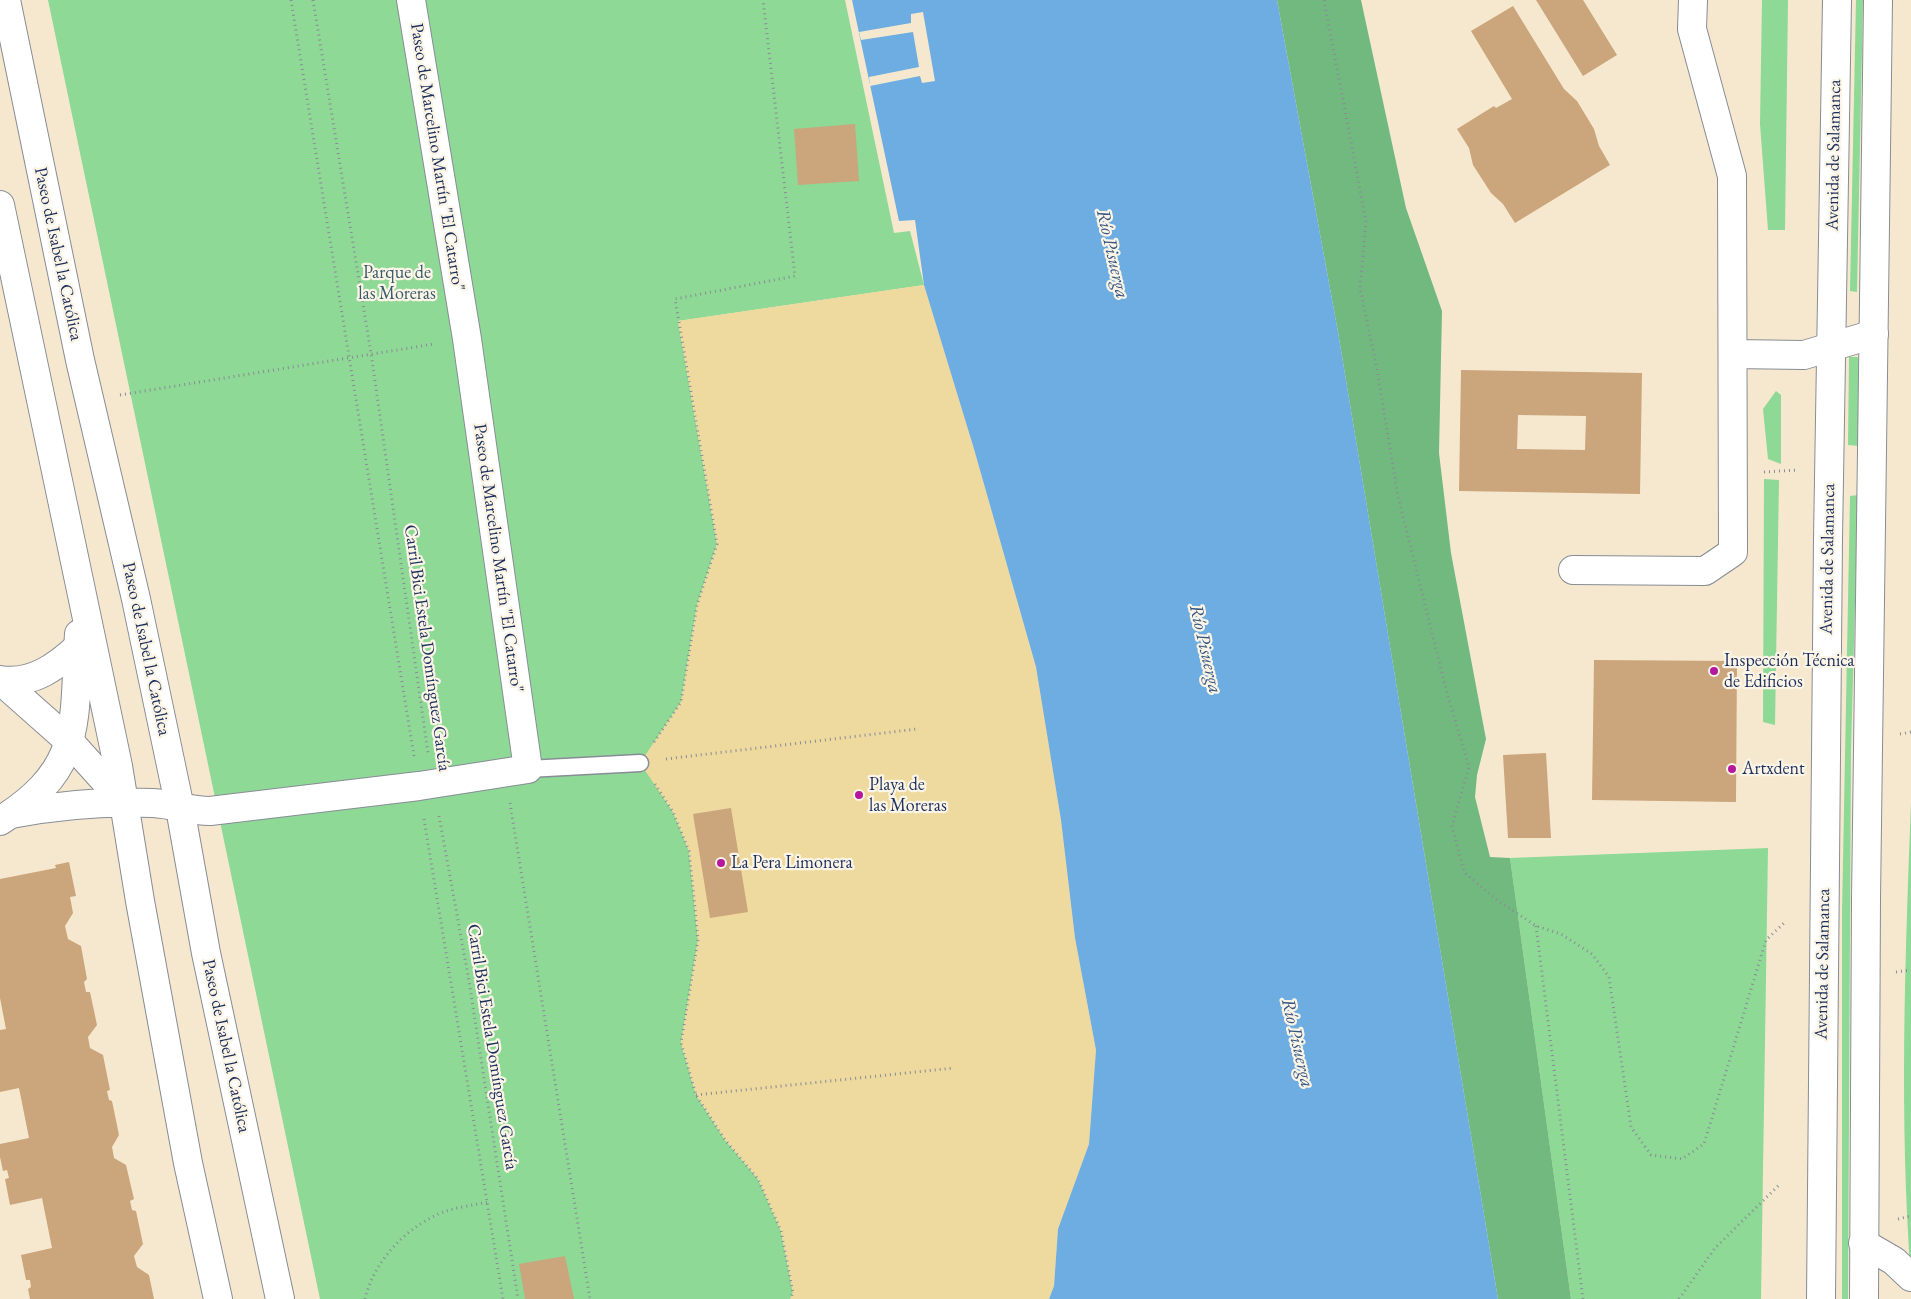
<!DOCTYPE html>
<meta charset="utf-8">
<style>
body{margin:0}
canvas{display:block;background:#f5e8ce}
</style>
<canvas width="1911" height="1299"></canvas>
<script>
const ctx = document.querySelector('canvas').getContext('2d');
ctx.lineJoin = 'round';
function fill(path, color) {
  ctx.fillStyle = color;
  ctx.fill(path, 'evenodd');
}
function trace(path, color, width, dash) {
  ctx.strokeStyle = color;
  ctx.lineWidth = width;
  ctx.lineCap = dash ? 'butt' : 'round';
  ctx.setLineDash(dash || []);
  ctx.stroke(path);
}
function write(font, color, halo, rows, align = 'center') {
  ctx.font = font + ' "EB Garamond",serif';
  ctx.lineWidth = 4.5;
  ctx.setLineDash([]);
  ctx.textBaseline = 'middle';
  ctx.strokeStyle = halo;
  ctx.fillStyle = color;
  for (const [text, x, y, turn = 0] of rows) {
    ctx.save();
    ctx.translate(x, y);
    ctx.rotate((+turn || 0) * Math.PI / 180);
    ctx.textAlign = isNaN(turn) ? turn : align;
    if (halo) ctx.strokeText(text, 0, 0);
    ctx.fillText(text, 0, 0);
    ctx.restore();
  }
}
fill(new Path2D(`
 M48,0H845L894,233L910,231L924,285L678,321L717,544L697,605L681,702L641,763L673,812L689,851L698,940L681,1043L696,1095L725,1140L758,1179L781,1231L793,1293L790,1299H320Z
 M1762,0H1788L1785,230H1768L1760,124Z
 M1856,0H1863L1857,292L1850,291Z
 M1849,357H1858L1859,446L1848,445Z
 M1776,391L1781,395V464L1768,459L1763,409Z
 M1764,479L1779,480L1775,725L1763,722Z
 M1858,495L1851,751L1848,1299H1842V913L1850,496Z
 M1911,802V1278C1899,1119 1905,961 1911,802Z
 M1768,848L1761,1299H1571L1510,858Z`), '#8ed996');
fill(new Path2D(`
 M1277,0H1361L1406,208L1442,311L1439,453L1451,553L1486,739L1477,775L1475,797L1490,857L1510,858L1571,1299H1498L1338,332Z`), '#72b97f');
fill(new Path2D(`
 M924,285L974,449L1036,667L1061,820L1075,938L1096,1050L1089,1144L1058,1229L1054,1286L1049,1299H790L793,1293L781,1231L758,1179L725,1140L696,1095L681,1043L698,940L689,851L673,812L640,763L681,702L697,605L717,544L678,321Z`), '#eeda9e');
fill(new Path2D(`
 M852,0H1277L1338,332L1498,1299H1049L1054,1286L1058,1229L1089,1144L1096,1050L1075,938L1061,820L1036,667L974,449L924,285L915,220L899,221Z`), '#6eade1');
fill(new Path2D(`
 M923,12L935,81L922,83L920,76L870,86L869,77L919,67L913,32L861,40L859,32L911,23V14Z`), '#f5e8ce');
fill(new Path2D(`
 M1536,0H1583L1617,55L1583,76Z
 M1513,6L1564,89L1577,101L1594,129L1599,146L1610,165L1515,223L1503,204L1491,193L1473,165L1469,148L1457,129L1494,106L1496,108L1512,99L1471,31Z
 M855,124L859,181L798,185L794,129Z
 M1461,370L1642,373L1640,494L1459,491ZM1518,415L1586,416L1585,450L1517,449Z
 M1594,660L1737,661L1736,802L1592,800Z
 M1546,753L1551,838H1508L1503,755Z
 M731,808L748,912L710,918L693,814Z
 M69,862L76,896L70,897L73,913L65,926L68,939L81,946L87,979L84,982L86,992H90L97,1025L88,1037L90,1048L103,1055L110,1090L107,1091L109,1100L112,1101L119,1135L112,1147L114,1158L126,1165L134,1199L130,1201L132,1210L136,1211L143,1244L134,1256L137,1267L149,1275L154,1299H30L28,1289L31,1287L30,1280H26L21,1255L52,1248L42,1198L10,1205L5,1179L9,1178L7,1170L3,1171L0,1157V1144L29,1138L19,1088L0,1092V1030L6,1029L0,998V879L56,868L55,865Z
 M565,1256L574,1299H525L519,1264Z`), '#cba57b');
const service = new Path2D(`
 M528,769L640,763`);
const minor = new Path2D(`
 M1733,354L1804,355L1874,334
 M1573,570L1705,571L1733,552L1732,176L1692,29L1693,0
 M0,680L70,742L124,802
 M0,680C32,685 56,667 78,647
 M11,814C58,805 105,801 153,803C173,804 190,811 210,811L419,786L528,769L467,339L411,0
 M1863,1243L1894,1261L1911,1277`);
const secondary = new Path2D(`
 M6,0L80,360L136,599L180,808L206,953L280,1299
 M0,205L118,766L140,901L188,1163L218,1299
 M0,821C85,767 73,723 79,634`);
const trunk = new Path2D(`
 M1821,1299L1828,538L1837,0
 M1864,1299L1866,899L1878,0`);
trace(service, '#888c96', 19);
trace(minor, '#888c96', 30);
trace(secondary, '#888c96', 30);
trace(trunk, '#888c96', 30);
trace(new Path2D(`
 M291,0L414,756
 M313,0L371,353L428,753
 M1324,0L1366,221L1360,288L1376,364L1398,496L1447,693L1469,767L1452,826L1464,872L1497,900L1536,926L1561,934L1592,954L1609,977L1631,1127L1651,1155L1682,1159L1704,1144L1766,940L1784,923
 M120,395L434,344
 M1764,472L1798,470
 M1900,734L1911,732
 M654,742L681,702L697,605L717,544L675,299L795,276L763,0
 M666,759L917,729
 M655,784L673,812L689,851L694,899L698,940L681,1043L696,1095L725,1140L758,1179L781,1231L793,1293L790,1299
 M510,803L590,1299
 M439,816L469,981L518,1299
 M424,819L503,1299
 M1536,926L1583,1299
 M1896,972L1911,970
 M696,1095L954,1068
 M1898,1219L1911,1216
 M365,1299C374,1260 408,1225 446,1211C459,1207 474,1205 488,1202
 M1679,1299L1715,1248L1780,1184`), '#888c96', 3, [1, 4]);
trace(service, '#fff', 16);
trace(minor, '#fff', 28);
trace(secondary, '#fff', 28);
trace(trunk, '#fff', 28);
for (const [x, y, r, color] of [
 [1714,671,5,"#b5179e"],
 [1732,769,5,"#b5179e"],
 [859,795,5,"#b5179e"],
 [721,863,5,"#b5179e"]
]) {
  const dot = new Path2D();
  dot.arc(x, y, r, 0, 2 * Math.PI);
  ctx.fillStyle = color;
  ctx.fill(dot);
  trace(dot, '#fcf5e5', 2);
}
write('18px', '#1b2f5e', '#fcf5e5', [
 ["Avenida de Salamanca",1834,155,-89],
 ["Paseo de Marcelino Martín \"El Catarro\"",437,157,81],
 ["Paseo de Isabel la Católica",58,254,78],
 ["Paseo de Marcelino Martín \"El Catarro\"",498,558,82],
 ["Avenida de Salamanca",1828,559,-89],
 ["Carril Bici Estela Domínguez García",427,648,82],
 ["Paseo de Isabel la Católica",146,649,78],
 ["Avenida de Salamanca",1823,964,-89],
 ["Paseo de Isabel la Católica",226,1046,78],
 ["Carril Bici Estela Domínguez García",492,1047,81]
]);
write('18px', '#385a6c', '#fcf5e5', [
 ["Parque de",397,273],
 ["las Moreras",397,294]
]);
write('18px', '#1b2f5e', '#fcf5e5', [
 ["Inspección Técnica",1724,661],
 ["de Edificios",1724,682],
 ["Artxdent",1742,769],
 ["Playa de",869,785],
 ["las Moreras",869,806],
 ["La Pera Limonera",731,863]
], 'left');
write('italic 19px', '#345585', '#fcf5e5', [
 ["Río Pisuerga",1112,254,77],
 ["Río Pisuerga",1205,649,77],
 ["Río Pisuerga",1297,1043,77]
]);
</script>
